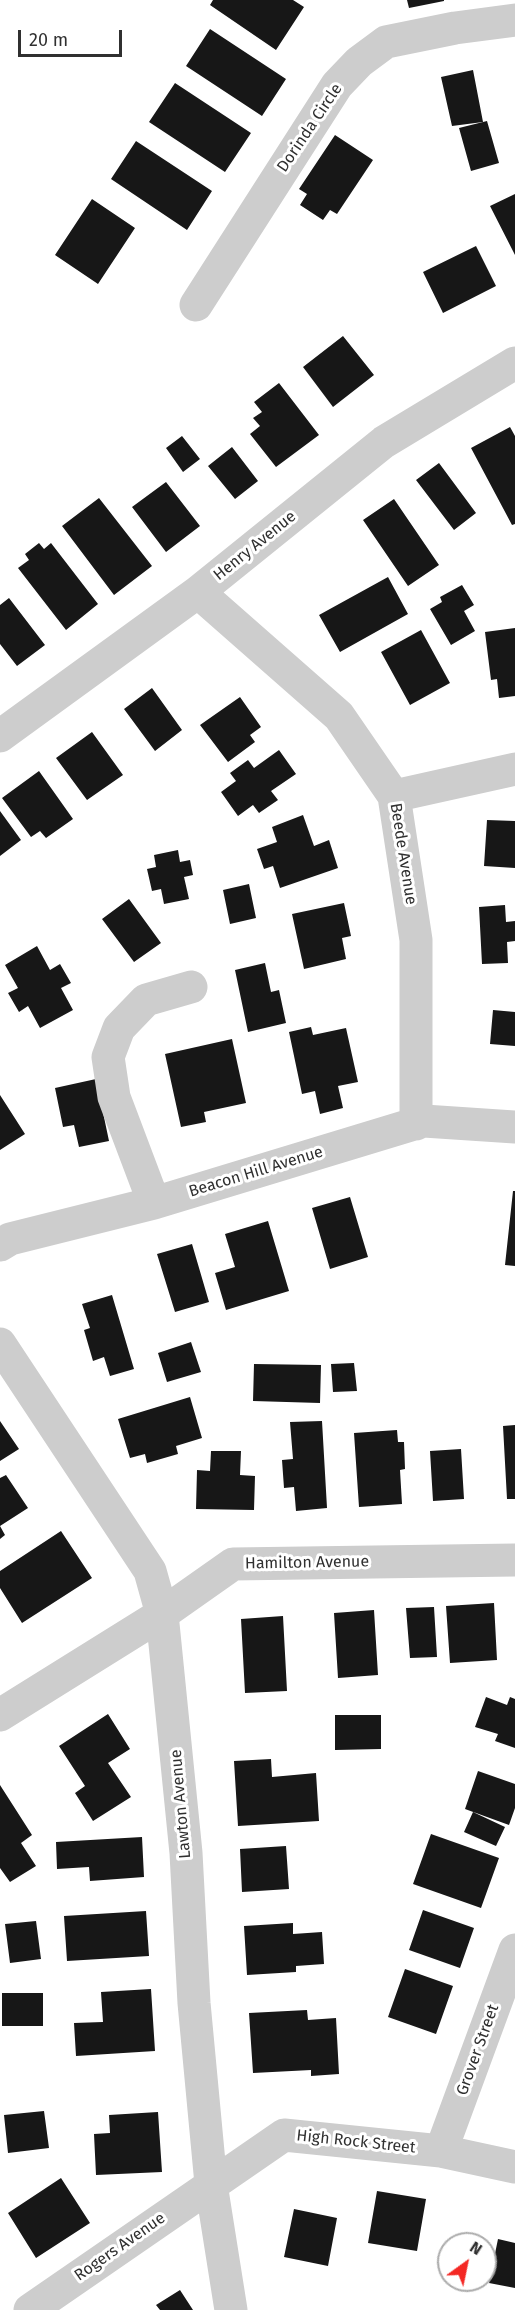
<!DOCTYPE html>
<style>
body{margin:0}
#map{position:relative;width:515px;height:2310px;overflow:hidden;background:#fff;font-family:"Fira Sans",sans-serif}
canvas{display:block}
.north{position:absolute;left:437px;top:2232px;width:60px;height:60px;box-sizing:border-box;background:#fff;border:2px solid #acacac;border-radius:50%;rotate:33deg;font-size:16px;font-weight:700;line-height:24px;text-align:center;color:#303030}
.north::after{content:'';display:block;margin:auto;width:21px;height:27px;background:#f42824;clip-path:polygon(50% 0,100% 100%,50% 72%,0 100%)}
.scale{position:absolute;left:18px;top:30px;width:104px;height:27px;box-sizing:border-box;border:3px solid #303030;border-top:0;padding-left:8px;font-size:18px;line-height:21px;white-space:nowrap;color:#303030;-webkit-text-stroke:4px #fff;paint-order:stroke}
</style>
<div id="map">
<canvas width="515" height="2310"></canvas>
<div class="north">N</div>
<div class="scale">20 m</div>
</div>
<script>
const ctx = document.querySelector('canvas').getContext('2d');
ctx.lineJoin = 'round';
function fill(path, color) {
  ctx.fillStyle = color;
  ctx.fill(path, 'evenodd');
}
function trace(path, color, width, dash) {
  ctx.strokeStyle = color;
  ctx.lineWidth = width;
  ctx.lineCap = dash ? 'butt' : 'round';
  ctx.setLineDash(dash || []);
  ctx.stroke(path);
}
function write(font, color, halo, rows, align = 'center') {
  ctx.font = font + ' "Fira Sans",sans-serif';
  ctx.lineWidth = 6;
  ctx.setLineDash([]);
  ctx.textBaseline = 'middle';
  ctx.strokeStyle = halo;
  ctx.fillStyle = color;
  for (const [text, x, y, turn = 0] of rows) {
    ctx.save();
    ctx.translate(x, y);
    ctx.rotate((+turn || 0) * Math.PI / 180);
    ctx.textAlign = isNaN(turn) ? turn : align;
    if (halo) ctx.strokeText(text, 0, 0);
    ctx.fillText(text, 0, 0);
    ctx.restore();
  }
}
fill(new Path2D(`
 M213,0H293L304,7L276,50L210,5Z
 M407,0H444V1L409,8Z
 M210,29L286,79L262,116L186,66Z
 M473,70L483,122L452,126L441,77Z
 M175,83L251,133L225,172L149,122Z
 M487,121L499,163L471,171L459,128Z
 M335,135L373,160L337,214L330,210L323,220L300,205L307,194L299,189Z
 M136,141L212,191L187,230L111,179Z
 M515,194V255L490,206Z
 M92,199L135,228L98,284L55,255Z
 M476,246L496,286L443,313L423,272Z
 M343,336L374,375L333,407L303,367Z
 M279,383L319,435L276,467L250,434L260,426L253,418L262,412L254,402Z
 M510,427L515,436V524L512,525L471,448Z
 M182,436L200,459L183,472L166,448Z
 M232,447L258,481L235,499L208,466Z
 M439,463L476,513L454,530L416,480Z
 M166,482L200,526L166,552L132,507Z
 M99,498L152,566L114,595L62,526Z
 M394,499L439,565L408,586L363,520Z
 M39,543L44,549L51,543L98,604L66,630L18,568L29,560L25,554Z
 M388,577L408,614L340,652L319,615Z
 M462,585L474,605L464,611L475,631L451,645L430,609L442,602L440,597Z
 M9,598L45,645L17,666L0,644V605Z
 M515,628V696L499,698L497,679L491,680L485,632Z
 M421,630L450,683L410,705L381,652Z
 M152,688L182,730L155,751L124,709Z
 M240,697L261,727L250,735L255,742L228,762L200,725Z
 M92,732L123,775L87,800L56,758Z
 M279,750L296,774L271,791L278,800L259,813L253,805L238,816L221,792L236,781L230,773L248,760L254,768Z
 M39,771L73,819L46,838L40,831L31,837L2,798Z
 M0,811L21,840L0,856Z
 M303,815L314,846L329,840L338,868L280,888L273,866L264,869L257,849L277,842L272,827Z
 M487,820L515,821V868L484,866Z
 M178,850L180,862L190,860L193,875L184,877L189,899L164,904L161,889L152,891L147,869L156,867L154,855Z
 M249,884L256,918L230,924L223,890Z
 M129,899L161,943L134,962L102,919Z
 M344,903L351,936L342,938L346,959L304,969L292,914Z
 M505,905L506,922L515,921V941L507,942L508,963L482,964L479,907Z
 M37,946L50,970L60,964L71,983L61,988L73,1010L40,1028L28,1006L19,1012L8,993L18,988L5,965Z
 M265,963L271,992L279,990L286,1023L248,1032L235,970Z
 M493,1010L515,1012V1046L490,1044Z
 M311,1027L313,1035L346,1028L358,1082L338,1086L343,1108L320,1114L315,1091L302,1094L289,1032Z
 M232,1039L246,1103L204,1112L206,1122L181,1127L165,1054Z
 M96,1079L109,1141L79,1147L74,1125L63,1127L55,1088Z
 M0,1095L25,1134L0,1150Z
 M513,1191H515V1266L505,1265Z
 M350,1197L368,1257L330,1269L312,1208Z
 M268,1221L289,1291L226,1310L215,1273L235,1267L225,1234Z
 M192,1244L209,1302L175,1312L157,1254Z
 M112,1295L134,1369L110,1376L104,1357L93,1361L84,1330L90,1328L82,1304Z
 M191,1342L201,1372L167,1382L158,1353Z
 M354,1363L357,1391L333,1392L331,1364Z
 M254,1364L321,1365L320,1403L253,1401Z
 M190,1397L202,1438L176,1446L178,1454L147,1463L145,1454L130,1458L118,1419Z
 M0,1421L19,1449L0,1461Z
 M322,1421L327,1508L296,1511L294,1487L284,1488L282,1460L293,1459L290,1422Z
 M515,1425V1499H507L503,1426Z
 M397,1430L398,1442H404L405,1469L400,1470L402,1504L359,1507L354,1433Z
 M461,1449L464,1499L433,1501L430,1451Z
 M211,1451H241L240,1475L255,1476L254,1510L196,1509L197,1470L210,1471Z
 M6,1475L28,1508L0,1526L5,1535L0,1539V1478Z
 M61,1531L92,1578L22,1623L0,1588V1571Z
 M494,1603L497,1660L450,1663L446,1606Z
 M434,1607L437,1657L410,1658L406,1608Z
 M374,1610L378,1675L338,1678L334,1613Z
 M283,1616L287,1691L245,1693L241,1619Z
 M486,1697L507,1705L510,1697L515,1699V1748L495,1741L498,1734L475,1727Z
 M108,1714L130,1749L108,1763L131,1797L93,1821L75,1793L85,1786L59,1746Z
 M335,1715H381V1749L335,1750Z
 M271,1759L272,1777L316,1773L319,1821L238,1826L234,1761Z
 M478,1771L515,1784V1808L509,1825L465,1809Z
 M0,1785L32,1835L21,1843L36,1866L10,1882L0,1868Z
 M473,1812L505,1827L496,1846L464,1832Z
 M431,1834L499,1858L481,1908L413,1884Z
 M142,1837L144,1877L90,1881L89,1867L57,1869L56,1842Z
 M286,1846L289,1889L242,1892L240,1849Z
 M423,1910L474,1928L460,1968L409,1950Z
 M146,1911L149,1956L67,1961L64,1916Z
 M36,1921L41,1959L10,1963L5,1924Z
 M293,1923V1934L322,1932L324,1964L296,1966V1972L247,1975L244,1926Z
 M405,1969L453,1986L436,2034L388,2017Z
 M151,1989L155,2051L76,2056L74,2023L103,2022L101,1992Z
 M2,1993H43V2026H2Z
 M307,2010L308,2020L336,2018L339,2074L311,2076V2070L253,2073L249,2013Z
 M44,2111L49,2148L8,2153L4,2115Z
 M158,2112L162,2172L96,2175L94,2134L110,2133L109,2115Z
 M61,2178L90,2223L36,2258L8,2213Z
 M377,2191L426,2199L417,2251L368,2243Z
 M294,2209L337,2218L328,2266L284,2257Z
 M498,2239L515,2243V2288L489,2283Z
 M180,2290L193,2310H160L156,2305Z`), '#171717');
trace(new Path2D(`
 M196,305L337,85L359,62L386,42L455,28L515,20
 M198,592L339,716L394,796L416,940V1124
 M0,736L198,592L384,442L515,363
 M394,796L515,769
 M154,1203L114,1097L108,1057L119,1028L146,1000L191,987
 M0,1245L10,1239L154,1203L424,1121L515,1127
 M0,1344L150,1571L162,1614L186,1853L194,2003L211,2184L231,2310
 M0,1715L162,1614L233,1564L515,1560
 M441,2151L515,1950
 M30,2310L284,2135L441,2151L515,2167`), '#cdcdcd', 33);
write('16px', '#303030', '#fff', [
 ["Dorinda Circle",310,128,-56],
 ["Henry Avenue",255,546,-39],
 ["Beede Avenue",403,854,81],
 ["Beacon Hill Avenue",256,1172,-17],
 ["Hamilton Avenue",307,1563,-1],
 ["Lawton Avenue",181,1804,-95],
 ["Grover Street",478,2050,-70],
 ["High Rock Street",356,2142,6],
 ["Rogers Avenue",120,2247,-35]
]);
</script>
